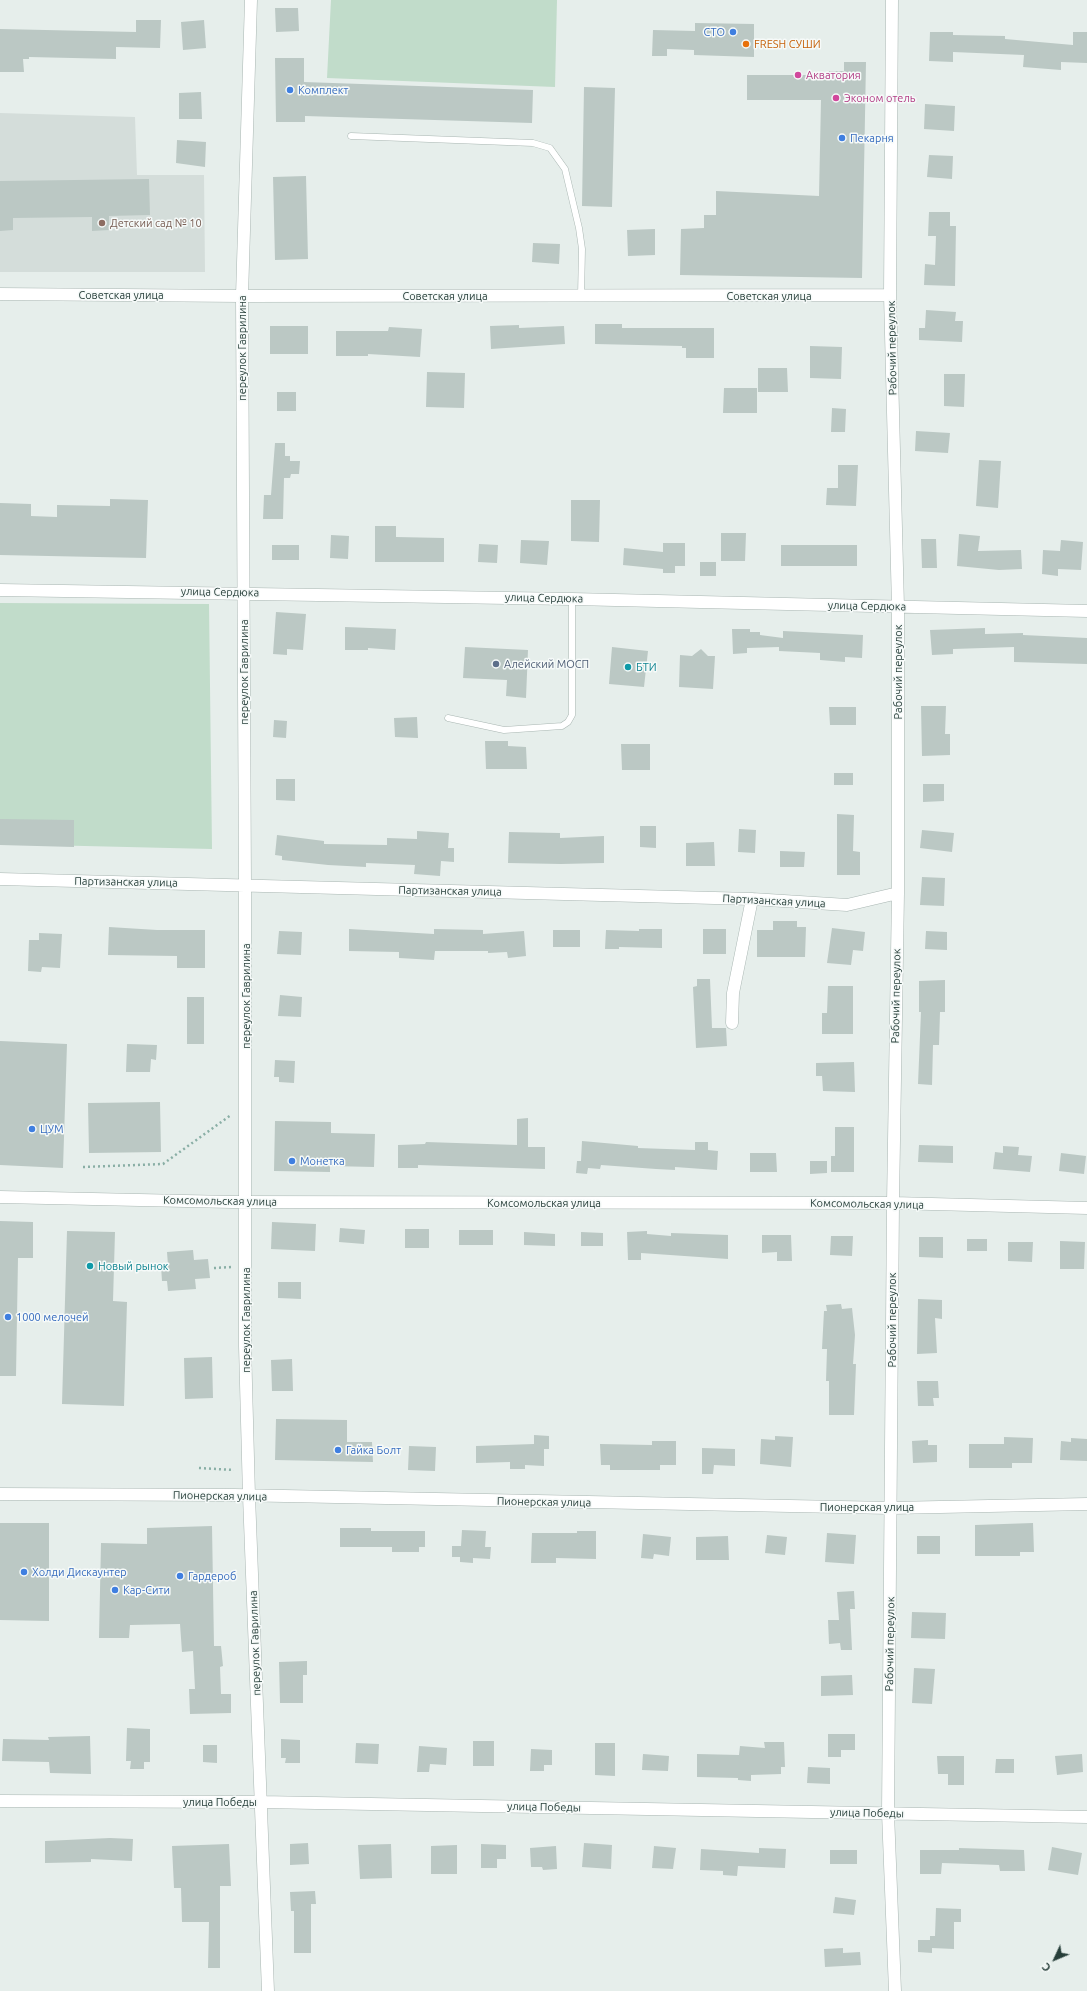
<!DOCTYPE html>
<meta charset="utf-8">
<style>
body{margin:0}
#map{position:relative;width:1087px;height:1991px;overflow:hidden;background:#e6eeeb;font-family:Ubuntu,sans-serif}
canvas{display:block}
.north{position:absolute;left:1035px;top:1939px;width:40px;height:40px;-webkit-text-stroke:3px #f6faf9;paint-order:stroke;rotate:226deg;font-size:11px;font-weight:700;line-height:16px;text-align:center;color:#263e39}
.north::after{content:'';display:block;margin:auto;width:14px;height:18px;background:#263e39;clip-path:polygon(50% 0,100% 100%,50% 72%,0 100%)}
</style>
<div id="map">
<canvas width="1087" height="1991"></canvas>
<div class="north">С</div>
</div>
<script>
const ctx = document.querySelector('canvas').getContext('2d');
ctx.lineJoin = 'round';
function fill(path, color) {
  ctx.fillStyle = color;
  ctx.fill(path, 'evenodd');
}
function trace(path, color, width, dash) {
  ctx.strokeStyle = color;
  ctx.lineWidth = width;
  ctx.lineCap = dash ? 'butt' : 'round';
  ctx.setLineDash(dash || []);
  ctx.stroke(path);
}
function write(font, color, halo, rows, align = 'center') {
  ctx.font = font + ' Ubuntu,sans-serif';
  ctx.lineWidth = 3;
  ctx.setLineDash([]);
  ctx.textBaseline = 'middle';
  ctx.strokeStyle = halo;
  ctx.fillStyle = color;
  for (const [text, x, y, turn = 0] of rows) {
    ctx.save();
    ctx.translate(x, y);
    ctx.rotate((+turn || 0) * Math.PI / 180);
    ctx.textAlign = isNaN(turn) ? turn : align;
    if (halo) ctx.strokeText(text, 0, 0);
    ctx.fillText(text, 0, 0);
    ctx.restore();
  }
}
fill(new Path2D(`
 M0,113L135,117L137,175H204L205,272H0Z`), '#d4ddda');
fill(new Path2D(`
 M331,0H557L555,87L327,78Z
 M0,603L209,604L212,849L0,844Z`), '#c1dcca');
fill(new Path2D(`
 M275,8H298L299,31L276,32Z
 M136,20H161L160,48L116,47V59L29,57V59H23L24,72H0V29L136,32Z
 M204,20L206,48L183,50L181,22Z
 M695,23L754,24V57L694,55V50L667,49V56H652L653,30L695,31Z
 M930,32H953V35L1005,36V39L1073,45V32H1087V63L1061,62V70L1023,67L1024,55L953,52V62L929,61Z
 M275,58H304V82L533,90L532,123L305,116V122H276Z
 M844,62H866L862,278L680,275L681,229L704,228V215H716V191L819,196L821,100H747V75H829V71H844Z
 M584,87L615,88L612,207L582,206Z
 M201,92L202,119H179V93Z
 M925,104L955,106L954,131L924,129Z
 M177,140L206,142L205,167L176,163Z
 M929,155L953,156L952,179L927,177Z
 M306,176L308,259L275,260L273,177Z
 M149,179L150,215L109,216V230L92,231V217L13,218V230L0,231V181Z
 M929,212H950V226H956L955,286L924,285L925,264L935,265L936,236H928Z
 M655,229V255L628,256L627,230Z
 M533,243L560,244L559,264L532,262Z
 M926,310L956,312L955,321H963L962,342L919,340V328H925Z
 M595,324H622V328H714V358H686V348H682V346L595,344Z
 M519,325V328L564,326L565,344L491,349L490,326Z
 M270,326H308V354H270Z
 M389,327L422,329L420,357L368,354V356H336V331H388Z
 M810,346L842,347L841,379L810,378Z
 M758,368H787L788,392H758Z
 M427,372L465,373L464,408L426,407Z
 M944,374H965L964,407L944,406Z
 M724,388H757V413H723Z
 M277,392H296V411H277Z
 M832,408L846,409L845,432H831Z
 M916,431L950,433L948,453L915,451Z
 M275,443H285V456H290V461H300L299,474H291L290,478H284L283,519H263L264,495H271Z
 M979,460L1001,461L998,508L976,506Z
 M838,465H858L856,506L826,505L827,488H838Z
 M110,499L148,500L146,558L0,555V503L31,504V516L57,517V505L110,506Z
 M571,500H600L599,542L571,541Z
 M375,526H396V537L444,538V562H375Z
 M721,533H746L745,561H721Z
 M959,534L980,536L978,551L1021,550L1022,569L999,570L957,566Z
 M331,535L349,536L348,559L330,558Z
 M921,539H936L937,568H922Z
 M521,540L549,541L547,565L520,563Z
 M1061,540L1083,542L1081,570L1058,569V576L1042,574L1043,550L1060,551Z
 M663,543H685V566H675V573H663V569L623,565L624,548L663,552Z
 M479,544L498,545L497,563L478,562Z
 M272,545H299V560H272Z
 M781,545H857V566H781Z
 M700,562H716V576H700Z
 M276,612L306,614L303,650L287,649V655L273,654Z
 M345,627L396,629L395,650L368,648V650H345Z
 M985,628V634L1023,633V635L1087,638V664L1014,662V647L953,649V654L932,655L930,630Z
 M732,629H750V632H760V635L783,638V631L863,635L862,658L845,657V662L820,660V653L779,651V647L747,648V653L733,654Z
 M465,647L528,650L526,698L506,696L507,680L463,678Z
 M612,647L648,651L644,687L609,684Z
 M701,649L708,656H715L713,689L679,687L680,655L692,656Z
 M921,706H946L945,734H950V755L922,756Z
 M829,707H856V725H830Z
 M417,717L418,738L395,737L394,718Z
 M274,720L287,721L286,738L273,737Z
 M485,741H508V746L526,747L527,769H486Z
 M621,744H650V770H622Z
 M834,773H853V785H834Z
 M276,779H295V801L276,800Z
 M923,784H944V801L923,802Z
 M837,814L854,815L853,851L860,852V875H837Z
 M0,819L74,820V847L0,845Z
 M640,826H656V848L640,847Z
 M739,829L756,830L755,853L738,852Z
 M922,830L954,833L952,852L920,848Z
 M417,831L449,833L448,848H454V862L441,861L440,876L414,874L415,865L366,863V867L328,865L282,860V856L275,855L277,835L324,841V844L387,845V838L417,839Z
 M509,832L560,833V838L604,836V863L561,864L508,863Z
 M714,842L715,866H686V843Z
 M780,851L805,852L804,867H780Z
 M922,877L945,878L944,906L920,905Z
 M773,921H797V927H806L805,957H757V930H773Z
 M109,927L157,930H205V968H177V956L108,955Z
 M832,928L865,932L863,951L853,950L851,965L827,963Z
 M349,929L434,934V929L483,930V934L524,931L526,956L508,958L507,952L488,953V951H435L434,960L399,958V952L349,951Z
 M639,929H662V948L619,947V949H605L606,930L639,931Z
 M703,929H726V954H703Z
 M553,930H580V947H553Z
 M279,931L302,932L301,955L277,954Z
 M926,931L947,932V950L925,949Z
 M39,933L62,934L60,968L42,967L41,972L28,971L29,940H39Z
 M697,979H710L712,1028H726L727,1046L696,1048L693,987L697,986Z
 M945,980V1012H940L939,1045H933L932,1085L918,1084L921,1012H919V981Z
 M828,986H853V1034H822V1013H827Z
 M280,995L302,997L301,1017L278,1016Z
 M187,997H204V1044H187Z
 M0,1041L67,1044L63,1168L0,1165Z
 M127,1044L157,1045L156,1060L151,1059L150,1072H126Z
 M275,1060L295,1061L294,1083L279,1082V1077H274Z
 M854,1062L855,1092L823,1091L822,1076H816V1063Z
 M160,1102L161,1152L89,1153L88,1103Z
 M528,1118V1147H545V1169L418,1165V1168H398V1145L425,1144L426,1142L517,1145V1119Z
 M275,1121L331,1122V1133L375,1134L374,1167L330,1166V1172L274,1171Z
 M835,1127H854V1172H831V1156H835Z
 M582,1141L638,1146V1148L695,1150V1142H708V1150L718,1151L717,1170L675,1167V1170L656,1169L601,1165L600,1169L588,1168L587,1174L576,1173L577,1161H581Z
 M919,1145L953,1146V1163L918,1162Z
 M1003,1146L1019,1147L1018,1155L1032,1156L1030,1172L993,1169L995,1152L1003,1153Z
 M750,1153H776L777,1172H750Z
 M1061,1153L1086,1156L1084,1174L1059,1171Z
 M810,1161H827V1173L810,1174Z
 M0,1221L33,1222V1258H18L16,1376H0Z
 M272,1222L316,1224L315,1251L271,1249Z
 M340,1228L365,1230L364,1244L339,1242Z
 M405,1229H429V1248H405Z
 M459,1230H493V1245H459Z
 M67,1231L115,1232L113,1301L127,1302L124,1406L62,1404Z
 M647,1231V1234L671,1236V1233L728,1235V1259L641,1253V1260H628L627,1232Z
 M524,1232L555,1234V1246L524,1245Z
 M581,1232L603,1233V1246H581Z
 M762,1235H791L792,1261H777V1252L762,1253Z
 M831,1236H853L852,1256L830,1255Z
 M919,1237H943V1258L919,1257Z
 M967,1239H987V1251H967Z
 M1060,1241L1085,1242L1084,1269H1060Z
 M1008,1242H1033L1032,1262L1008,1261Z
 M193,1250L194,1260L208,1259L210,1278L195,1279L196,1289L168,1291L167,1281H162L161,1266L168,1265L167,1252Z
 M278,1282H301V1299L278,1298Z
 M918,1299L942,1300V1319L935,1318L937,1353L917,1354Z
 M841,1304L842,1309L852,1308L855,1335L853,1364H856L854,1415H829V1381H826L827,1349H822L824,1311H827L826,1305Z
 M212,1357L213,1398L185,1399L184,1358Z
 M292,1359L293,1391H272L271,1360Z
 M917,1381H938L939,1398H933L934,1406H918Z
 M276,1419L347,1420V1442H372L373,1462L275,1460Z
 M534,1435L549,1436V1449H544V1466L525,1465V1469H510V1462L476,1463V1446L534,1444Z
 M775,1436L793,1437L791,1467L760,1464L761,1439L775,1440Z
 M1004,1437L1033,1438L1032,1463H1012V1468H969V1444H1004Z
 M1071,1438L1087,1439V1461L1060,1460L1061,1441L1071,1442Z
 M928,1440V1445H937V1462L913,1463L912,1441Z
 M652,1441H676V1465H660V1470H610V1465H601L600,1444L652,1445Z
 M409,1446L436,1447L435,1471L408,1470Z
 M702,1448L735,1449V1466L714,1465L713,1474H702Z
 M0,1523H49V1621L0,1620Z
 M1033,1523L1034,1552H1020V1556H975V1525Z
 M212,1526L214,1646H221L223,1666L220,1667L221,1694H231V1713L190,1714L189,1689H195L193,1651L182,1652L180,1624L130,1625L129,1638H99L101,1543L147,1544V1528Z
 M340,1528H371V1531H425V1547H419V1552H392V1547H340Z
 M462,1530L486,1531L485,1547H491L490,1559L473,1558V1563L460,1562V1557H452V1546H461Z
 M577,1531H596V1559L556,1558V1563H531L532,1533H577Z
 M827,1533L856,1535L854,1564L825,1562Z
 M643,1534L671,1537L669,1556L654,1554L653,1559L641,1558Z
 M767,1535L787,1537L785,1555L765,1553Z
 M728,1536L729,1560H696V1537Z
 M917,1536H940V1554H917Z
 M854,1591L855,1609H850L852,1650H841L840,1643L829,1644L828,1620H839L837,1592Z
 M912,1612L946,1613L945,1639L911,1638Z
 M307,1661V1675H303V1703H280L279,1662Z
 M914,1668L935,1669L932,1704L912,1703Z
 M852,1675L853,1695L821,1696V1676Z
 M127,1728L150,1729V1762H144V1769H130L131,1761H126Z
 M828,1734H855V1750H841V1757H828Z
 M90,1736L91,1774L50,1773L49,1762L2,1761L3,1739L49,1740L48,1737Z
 M281,1739L300,1740V1763H285L286,1758H281Z
 M473,1741H494V1766H473Z
 M764,1742H784L785,1767H781V1774L751,1775V1781L738,1780V1778L697,1777V1754L739,1755L740,1746L765,1748Z
 M356,1743L379,1744L378,1764L355,1763Z
 M595,1743H615V1776L595,1775Z
 M203,1745H217V1763L203,1762Z
 M419,1746L447,1748L446,1765L430,1764L429,1772H417Z
 M531,1749L552,1750V1765H544V1771H530Z
 M643,1754L669,1756L668,1771L642,1770Z
 M1082,1754L1083,1772L1057,1775L1055,1756Z
 M937,1756H964V1785H948V1774H938Z
 M996,1759H1014V1773H995Z
 M808,1767L830,1768V1784L807,1783Z
 M110,1838L133,1839L132,1861L91,1859V1862L45,1863V1841Z
 M308,1843L309,1864L290,1865V1844Z
 M584,1843L612,1845L611,1869L582,1867Z
 M229,1844L231,1886H220V1968H208L209,1922H182L181,1888H174L172,1846Z
 M391,1844L392,1878L360,1879L358,1845Z
 M481,1844L506,1845V1859H497V1868H481Z
 M457,1845V1874H431V1846Z
 M556,1846L557,1869L543,1870L542,1867H531L530,1848Z
 M654,1846L676,1848L673,1869L652,1868Z
 M1052,1847L1082,1853L1078,1875L1048,1870Z
 M759,1848L786,1849L785,1868L738,1866L737,1876L723,1875V1871L700,1870L701,1849L759,1853Z
 M959,1848L1024,1850L1025,1871H1000L999,1865L942,1863L941,1874H920V1850H959Z
 M830,1850H857V1864H830Z
 M315,1891L316,1904H311V1953H294V1911H291L290,1892Z
 M835,1897L856,1900L854,1915L833,1913Z
 M936,1908L961,1909V1922H954V1949L932,1948V1953L918,1952V1940H930V1936H935Z
 M843,1948V1953L860,1952L861,1965L825,1967L824,1949Z`), '#bbc8c4');
const service = new Path2D(`
 M351,136L533,143L550,148L565,169L579,228L582,249L581,296
 M448,718L504,730L562,726L568,722L572,715V599`);
const minor = new Path2D(`
 M251,0L242,296L245,886V1346L249,1496L268,1991
 M892,0L890,295L898,607V893L893,1203L888,1813L895,1991
 M0,294L242,296L890,295
 M0,590L572,599L1087,611
 M0,879L752,899L847,905L898,893
 M732,1023L733,993L752,899
 M0,1197L232,1202L893,1203L1087,1208
 M0,1494L234,1495L891,1508L1087,1504
 M0,1801L261,1802L1087,1817`);
trace(service, '#a9b6b2', 7);
trace(minor, '#a9b6b2', 13);
trace(new Path2D(`
 M83,1167L163,1164L231,1115
 M214,1268L232,1267
 M199,1468L234,1470`), '#89aea5', 2.5, [2, 3]);
trace(service, '#fff', 6);
trace(minor, '#fff', 12);
for (const [x, y, r, color] of [
 [733,32,4,"#3f7fe0"],
 [746,44,4,"#e8710a"],
 [798,75,4,"#d1479c"],
 [290,90,4,"#3f7fe0"],
 [836,98,4,"#d1479c"],
 [842,138,4,"#3f7fe0"],
 [102,223,4,"#8d6e63"],
 [496,664,4,"#5c6f8a"],
 [628,667,4,"#0f9aa8"],
 [32,1129,4,"#3f7fe0"],
 [292,1161,4,"#3f7fe0"],
 [90,1266,4,"#0f9aa8"],
 [8,1317,4,"#3f7fe0"],
 [338,1450,4,"#3f7fe0"],
 [24,1572,4,"#3f7fe0"],
 [180,1576,4,"#3f7fe0"],
 [115,1590,4,"#3f7fe0"]
]) {
  const dot = new Path2D();
  dot.arc(x, y, r, 0, 2 * Math.PI);
  ctx.fillStyle = color;
  ctx.fill(dot);
  trace(dot, '#f6faf9', 1.5);
}
write('11px', '#366cbe', '#f6faf9', [
 ["СТО",725,32,"right"],
 ["Комплект",298,90],
 ["Пекарня",850,138],
 ["ЦУМ",40,1129],
 ["Монетка",300,1161],
 ["1000 мелочей",16,1317],
 ["Гайка Болт",346,1450],
 ["Холди Дискаунтер",32,1572],
 ["Гардероб",188,1576],
 ["Кар-Сити",123,1590]
], 'left');
write('11px', '#c56008', '#f6faf9', [
 ["FRESH СУШИ",754,44]
], 'left');
write('11px', '#b23c85', '#f6faf9', [
 ["Акватория",806,75],
 ["Эконом отель",844,98]
], 'left');
write('11px', '#785e54', '#f6faf9', [
 ["Детский сад № 10",110,223]
], 'left');
write('11px', '#263e39', '#f6faf9', [
 ["Советская улица",121,295],
 ["Советская улица",445,296],
 ["Советская улица",769,296],
 ["переулок Гаврилина",242,348,-90],
 ["Рабочий переулок",892,348,-91],
 ["улица Сердюка",220,592,1],
 ["улица Сердюка",544,598,1],
 ["улица Сердюка",867,606,1],
 ["переулок Гаврилина",244,672,-90],
 ["Рабочий переулок",898,672,-90],
 ["Партизанская улица",126,882,1],
 ["Партизанская улица",450,891,1],
 ["Партизанская улица",774,901,3],
 ["переулок Гаврилина",246,996,-90],
 ["Рабочий переулок",896,996,-89],
 ["Комсомольская улица",220,1201,1],
 ["Комсомольская улица",544,1203],
 ["Комсомольская улица",867,1204,1],
 ["переулок Гаврилина",246,1320,-90],
 ["Рабочий переулок",892,1320,-90],
 ["Пионерская улица",220,1496,1],
 ["Пионерская улица",544,1502,1],
 ["Пионерская улица",867,1507],
 ["переулок Гаврилина",255,1643,-92],
 ["Рабочий переулок",890,1644,-89],
 ["улица Победы",220,1802],
 ["улица Победы",544,1807,1],
 ["улица Победы",867,1813,1]
]);
write('11px', '#4e5e75', '#f6faf9', [
 ["Алейский МОСП",504,664]
], 'left');
write('11px', '#0d838f', '#f6faf9', [
 ["БТИ",636,667],
 ["Новый рынок",98,1266]
], 'left');
</script>
